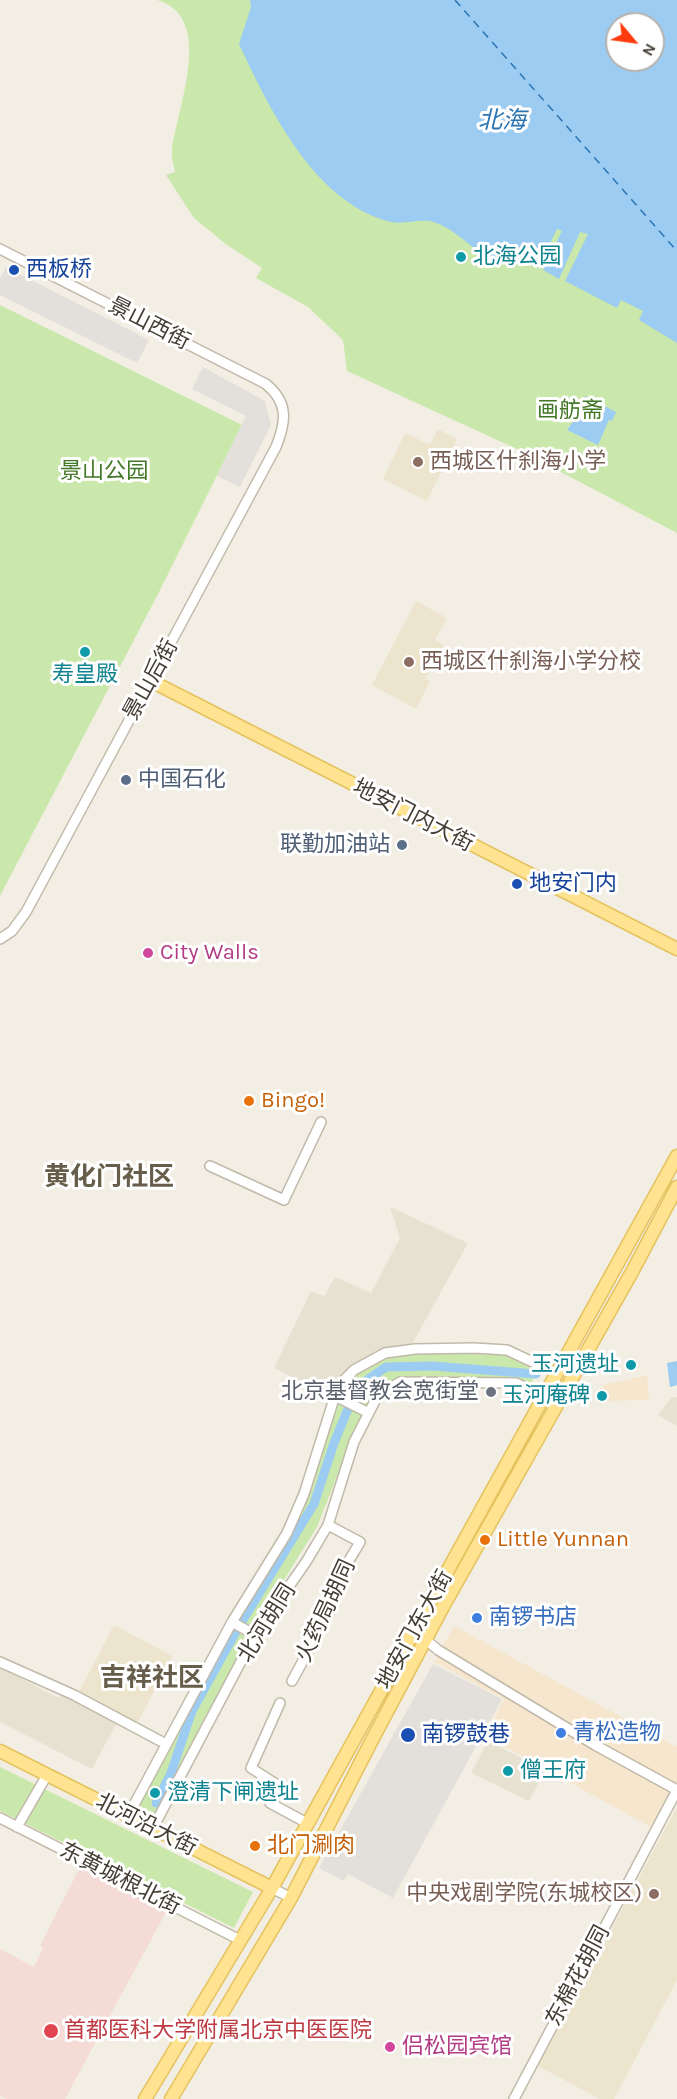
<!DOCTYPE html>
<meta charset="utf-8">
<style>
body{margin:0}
#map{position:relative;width:677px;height:2099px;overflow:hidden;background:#f2eee4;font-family:Karla,sans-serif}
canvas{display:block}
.north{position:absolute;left:605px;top:12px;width:60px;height:60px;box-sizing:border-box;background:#fff;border:2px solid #b4b2ae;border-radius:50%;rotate:119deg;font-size:16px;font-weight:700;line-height:24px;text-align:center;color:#443e34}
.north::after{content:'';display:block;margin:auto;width:21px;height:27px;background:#ff3b0e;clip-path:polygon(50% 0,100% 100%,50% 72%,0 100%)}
</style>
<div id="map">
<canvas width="677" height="2099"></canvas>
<div class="north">N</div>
</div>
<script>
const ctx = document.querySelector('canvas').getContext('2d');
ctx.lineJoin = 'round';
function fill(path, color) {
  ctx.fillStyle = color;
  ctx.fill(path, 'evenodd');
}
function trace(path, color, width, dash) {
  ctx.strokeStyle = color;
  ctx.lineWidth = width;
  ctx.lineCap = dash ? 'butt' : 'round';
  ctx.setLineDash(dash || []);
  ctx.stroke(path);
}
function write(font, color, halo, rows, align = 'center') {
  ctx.font = font + ' Karla,"Noto Sans SC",sans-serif';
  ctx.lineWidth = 6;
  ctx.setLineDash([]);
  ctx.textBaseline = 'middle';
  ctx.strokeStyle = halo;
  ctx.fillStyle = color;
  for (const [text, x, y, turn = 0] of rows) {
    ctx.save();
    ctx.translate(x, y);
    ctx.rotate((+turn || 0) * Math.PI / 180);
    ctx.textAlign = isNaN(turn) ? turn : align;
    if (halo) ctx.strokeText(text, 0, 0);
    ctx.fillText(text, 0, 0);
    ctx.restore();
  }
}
fill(new Path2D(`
 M390,1207L468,1243L411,1346L377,1350L343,1376L331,1396L274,1368L311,1291L324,1296L335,1277L371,1293L400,1238Z
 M677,1397V1426L658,1415L671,1398Z
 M0,1667L56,1697L68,1695L118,1720L92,1769L0,1722Z
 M488,1741L545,1770L529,1801L471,1773Z`), '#e6e1d1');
fill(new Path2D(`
 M647,1375L649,1400L603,1401V1385Z
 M454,1626L677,1747V1800L668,1795L651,1827L485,1736L504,1699L434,1662Z`), '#f6e6cd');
fill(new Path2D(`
 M438,429L457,439L427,501L383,479L405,433L430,445Z
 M416,601L447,618L435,640L444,645L426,679L430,681L416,709L372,685Z
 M114,1625L172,1656L137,1724L78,1694Z
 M677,1807V1980L614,2099H600L538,2066Z`), '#ece4cd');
fill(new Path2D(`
 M81,1865L167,1910L65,2099H7L0,2095V1949L34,1967L43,1948L40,1946Z`), '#f4dbd6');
fill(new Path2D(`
 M157,0H677V533L517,449L347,371L343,340L308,307L256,278L262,268L227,245L194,218L166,175L175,172C174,165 171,157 172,150C177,108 216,17 157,0ZM617,24H653V60H617Z
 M0,305L242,425L158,594L0,896Z
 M403,1352L504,1355L538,1371L530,1385L392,1383L372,1397L359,1421L317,1527L262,1615L156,1814L137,1805L239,1614L305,1502L343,1391L358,1372L380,1356Z
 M0,1767L253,1892L234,1928L0,1811Z`), '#cae8ab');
fill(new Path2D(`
 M6,267L149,340L137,363L0,295V278Z
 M203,367L265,401L271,425L240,487L217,476L246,416L192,389Z
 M433,1664L502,1699L393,1898L348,1874L344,1881L319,1868Z`), '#e3e0dc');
fill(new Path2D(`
 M250,0H677V343L639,320L643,311L621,300L617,308L565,281L588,234L580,232L559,279L543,270L562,231L557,229L538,268L504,253L496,267C480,254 453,227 433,222C419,218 402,226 387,221C313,200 269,108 239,44L251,7ZM617,24H653V60H617Z
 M585,396L616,412L612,421L609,420L598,445L567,430L584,407L581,405Z
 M677,1361V1385L670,1387L667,1363Z`), '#9dccf2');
trace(new Path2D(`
 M156,1803L171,1773L192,1711L238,1628L314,1504L334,1443L357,1387L386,1367L433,1366L536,1374`), '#9dccf2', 9);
trace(new Path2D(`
 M455,0L677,251`), '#2b74b2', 1.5, [8, 6]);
const minor = new Path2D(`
 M0,249L266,384C289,403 286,422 276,447L26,912L12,931L0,939
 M210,1166L284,1200L321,1122
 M335,1396L367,1412
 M232,1622L255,1635
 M426,1640L438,1650L595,1745L677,1790
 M0,1662L74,1695L166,1744
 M292,1681L331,1609C332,1584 348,1563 360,1542L328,1525
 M280,1703L251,1768L279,1786L270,1803L307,1823
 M128,1816L232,1622L287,1533L304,1494L338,1386L354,1370L385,1353L415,1349L474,1348L507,1350L558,1374
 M0,1818L240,1940
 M17,1827L47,1775
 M153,1828L255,1635L306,1562L328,1525L354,1442L377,1397L400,1382L516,1383L544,1397
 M272,1888L291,1898
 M514,2099L677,1790`);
const major = new Path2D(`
 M151,681L677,949
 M0,1751L272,1888
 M145,2099L272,1888L677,1156
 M171,2099L291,1898L372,1740L445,1603L632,1272L677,1187`);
trace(minor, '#c1b9a9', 12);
trace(major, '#e6c25e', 15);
trace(minor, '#fff', 9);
trace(major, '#ffe390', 12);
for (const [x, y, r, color] of [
 [461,257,6,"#0f9aa8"],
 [14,270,6,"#1a4fb4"],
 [418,462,6,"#8d6e63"],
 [85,652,6,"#0f9aa8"],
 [409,662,6,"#8d6e63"],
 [126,780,6,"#5c6f8a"],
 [402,845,6,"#5c6f8a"],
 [517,884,6,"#1a4fb4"],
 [148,953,6,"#d1479c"],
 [249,1101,6,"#e8710a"],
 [631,1365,6,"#0f9aa8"],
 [491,1392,6,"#6b7280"],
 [602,1396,6,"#0f9aa8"],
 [485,1540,6,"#e8710a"],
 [477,1618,6,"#3f7fe0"],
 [561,1733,6,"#3f7fe0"],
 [408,1735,8,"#1a4fb4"],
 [508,1771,6,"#0f9aa8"],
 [155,1793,6,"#0f9aa8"],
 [255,1846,6,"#e8710a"],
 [654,1894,6,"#8d6e63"],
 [51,2031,8,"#e0444e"],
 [390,2047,6,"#d1479c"]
]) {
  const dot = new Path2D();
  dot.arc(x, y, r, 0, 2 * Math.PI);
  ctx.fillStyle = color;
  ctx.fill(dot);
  trace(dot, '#fff', 2);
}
write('22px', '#0d838f', '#fff', [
 ["北海公园",473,257],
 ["寿皇殿",85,675,"center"],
 ["玉河遗址",619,1365,"right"],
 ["玉河庵碑",590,1396,"right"],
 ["僧王府",520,1771],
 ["澄清下闸遗址",167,1793]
], 'left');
write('22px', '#164399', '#fff', [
 ["西板桥",26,270],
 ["地安门内",529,884],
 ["南锣鼓巷",422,1735]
], 'left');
write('22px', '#443e34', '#fff', [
 ["景山西街",149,324,27],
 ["景山后街",151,680,-61],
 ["地安门内大街",413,816,27],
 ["火药局胡同",326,1611,-65],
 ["北河胡同",267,1623,-58],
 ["地安门东大街",415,1630,-61],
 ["北河沿大街",146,1825,27],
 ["东黄城根北街",120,1879,27],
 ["东棉花胡同",578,1976,-62]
]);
write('22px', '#427726', '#fff', [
 ["画舫斋",570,411],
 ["景山公园",104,472]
]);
write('22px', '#785e54', '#fff', [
 ["西城区什刹海小学",430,462],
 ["西城区什刹海小学分校",421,662],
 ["中央戏剧学院(东城校区)",642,1894,"right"]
], 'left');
write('22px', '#4e5e75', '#fff', [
 ["中国石化",138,780],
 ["联勤加油站",390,845,"right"]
], 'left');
write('22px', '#b23c85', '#fff', [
 ["City Walls",160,953],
 ["侣松园宾馆",402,2047]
], 'left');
write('22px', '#c56008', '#fff', [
 ["Bingo!",261,1101],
 ["Little Yunnan",497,1540],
 ["北门涮肉",267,1846]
], 'left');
write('22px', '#5b616d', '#fff', [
 ["北京基督教会宽街堂",479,1392]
], 'right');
write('22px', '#366cbe', '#fff', [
 ["南锣书店",489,1618],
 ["青松造物",573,1733]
], 'left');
write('22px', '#be3a42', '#fff', [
 ["首都医科大学附属北京中医医院",64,2031]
], 'left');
write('italic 24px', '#2b74b2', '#fff', [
 ["北海",502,121]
]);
write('bold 26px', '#675d4b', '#fff', [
 ["黄化门社区",109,1178],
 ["吉祥社区",152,1679]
]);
</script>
